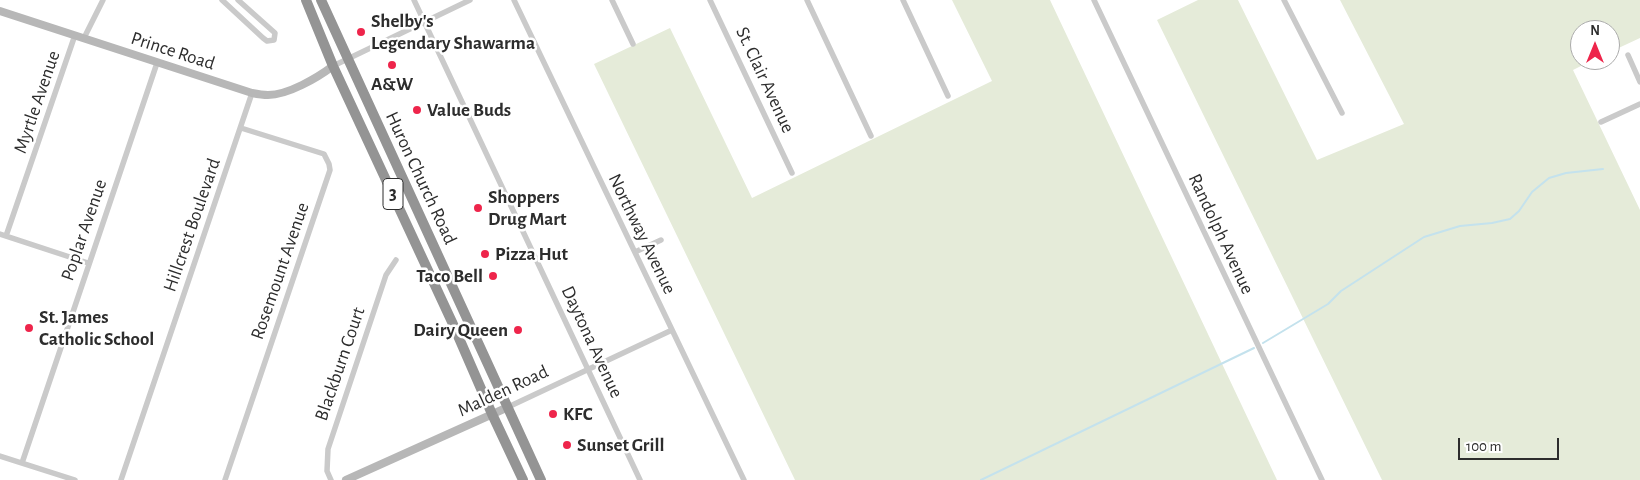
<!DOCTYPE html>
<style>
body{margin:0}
#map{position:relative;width:1640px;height:480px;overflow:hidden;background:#fff;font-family:"Alegreya Sans",sans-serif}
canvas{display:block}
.north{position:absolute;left:1570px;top:20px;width:50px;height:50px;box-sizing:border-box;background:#fff;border:1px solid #ababab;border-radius:50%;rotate:0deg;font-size:14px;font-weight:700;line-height:20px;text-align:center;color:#2d2d2d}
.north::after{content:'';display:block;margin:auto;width:18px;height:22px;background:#ee254b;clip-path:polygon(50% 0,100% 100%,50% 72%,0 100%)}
.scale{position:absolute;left:1458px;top:438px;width:101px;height:22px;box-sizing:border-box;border:2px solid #2d2d2d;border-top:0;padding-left:6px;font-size:15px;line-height:18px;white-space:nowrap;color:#2d2d2d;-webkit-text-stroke:4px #fff;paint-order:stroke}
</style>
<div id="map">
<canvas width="1640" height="480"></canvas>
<div class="north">N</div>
<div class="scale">100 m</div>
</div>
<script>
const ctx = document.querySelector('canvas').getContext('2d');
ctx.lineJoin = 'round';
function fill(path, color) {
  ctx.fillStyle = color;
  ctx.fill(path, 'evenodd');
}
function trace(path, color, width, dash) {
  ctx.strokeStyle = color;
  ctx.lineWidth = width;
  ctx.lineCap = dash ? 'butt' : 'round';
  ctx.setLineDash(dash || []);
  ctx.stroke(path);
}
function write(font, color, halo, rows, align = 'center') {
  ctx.font = font + ' "Alegreya Sans",sans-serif';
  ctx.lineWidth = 5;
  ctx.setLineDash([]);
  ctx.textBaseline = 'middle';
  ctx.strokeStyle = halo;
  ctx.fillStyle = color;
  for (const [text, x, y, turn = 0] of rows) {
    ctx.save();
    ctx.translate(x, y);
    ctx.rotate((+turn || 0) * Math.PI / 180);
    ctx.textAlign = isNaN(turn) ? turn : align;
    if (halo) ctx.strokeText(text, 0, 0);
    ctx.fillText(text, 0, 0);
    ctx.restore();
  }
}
fill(new Path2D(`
 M952,0H1050L1277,480H795L594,64L670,28L752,198L992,81Z
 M1198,0H1238L1317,160L1404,124L1340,0H1640V38L1610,52V30H1580V60H1593L1573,70L1640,210V480H1382L1157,20Z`), '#e5ebd9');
trace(new Path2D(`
 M1263,343L1328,304L1341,291L1424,237L1460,226L1492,223L1510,219L1519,211L1532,192L1549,178L1566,173L1603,169
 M981,480L1254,348`), '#c4e2ed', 2);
trace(new Path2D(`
 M222,0L263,38L267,41L274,40L275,33L238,0
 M414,0L640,480
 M514,0L744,480
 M612,0L633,44
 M710,0L792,173
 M807,0L871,136
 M903,0L948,96
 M1094,0L1322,480
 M1284,0L1342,113
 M84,38L103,0
 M1628,55L1640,82
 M333,66L470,0
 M1601,122L1640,104
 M0,234L88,263
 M6,236L75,35
 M635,252L661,240
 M506,408L672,330
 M0,456L75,480
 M22,463L157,63
 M121,480L252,93
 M225,480L330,170L329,164L324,154L241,128
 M331,480L327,471L328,449L386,275L396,260`), '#cacaca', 5.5);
trace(new Path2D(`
 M0,11L252,93C257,94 263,95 268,95C288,95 317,78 333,66
 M346,480L506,408`), '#b7b7b7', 8);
trace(new Path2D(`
 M306,0L333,66L452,322L492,414L523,480
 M321,0L541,480`), '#949494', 10);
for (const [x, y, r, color] of [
 [361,32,5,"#ee254b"],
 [392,65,5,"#ee254b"],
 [417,110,5,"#ee254b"],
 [478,208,5,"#ee254b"],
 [485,254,5,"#ee254b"],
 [493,276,5,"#ee254b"],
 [29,328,5,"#ee254b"],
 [518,330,5,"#ee254b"],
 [553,414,5,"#ee254b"],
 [567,445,5,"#ee254b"]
]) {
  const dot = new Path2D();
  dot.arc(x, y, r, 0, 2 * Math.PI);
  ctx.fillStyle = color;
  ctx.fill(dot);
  trace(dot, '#fff', 2);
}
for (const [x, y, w] of [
 [393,194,20]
]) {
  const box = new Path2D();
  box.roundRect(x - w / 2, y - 15.5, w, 31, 4);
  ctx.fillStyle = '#fff';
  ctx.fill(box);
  trace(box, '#2d2d2d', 1);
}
write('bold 18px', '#2d2d2d', null, [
 ["3",393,194]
]);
write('bold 19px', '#2d2d2d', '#fff', [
 ["Shelby's",371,21],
 ["Legendary Shawarma",371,43],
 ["A&W",392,84,"center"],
 ["Value Buds",427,110],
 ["Shoppers",488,197],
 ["Drug Mart",488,219],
 ["Pizza Hut",495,254],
 ["Taco Bell",483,276,"right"],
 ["St. James",39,317],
 ["Catholic School",39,339],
 ["Dairy Queen",508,330,"right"],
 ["KFC",563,414],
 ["Sunset Grill",577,445]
], 'left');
write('19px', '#2d2d2d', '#fff', [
 ["Prince Road",173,51,18],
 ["St. Clair Avenue",765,80,65],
 ["Myrtle Avenue",37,102,-71],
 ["Huron Church Road",421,178,65],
 ["Hillcrest Boulevard",192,225,-71],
 ["Poplar Avenue",84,230,-71],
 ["Northway Avenue",642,234,64],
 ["Randolph Avenue",1221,234,65],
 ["Rosemount Avenue",280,271,-71],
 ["Daytona Avenue",592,342,65],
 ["Blackburn Court",340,364,-71],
 ["Malden Road",503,391,-25]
]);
</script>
